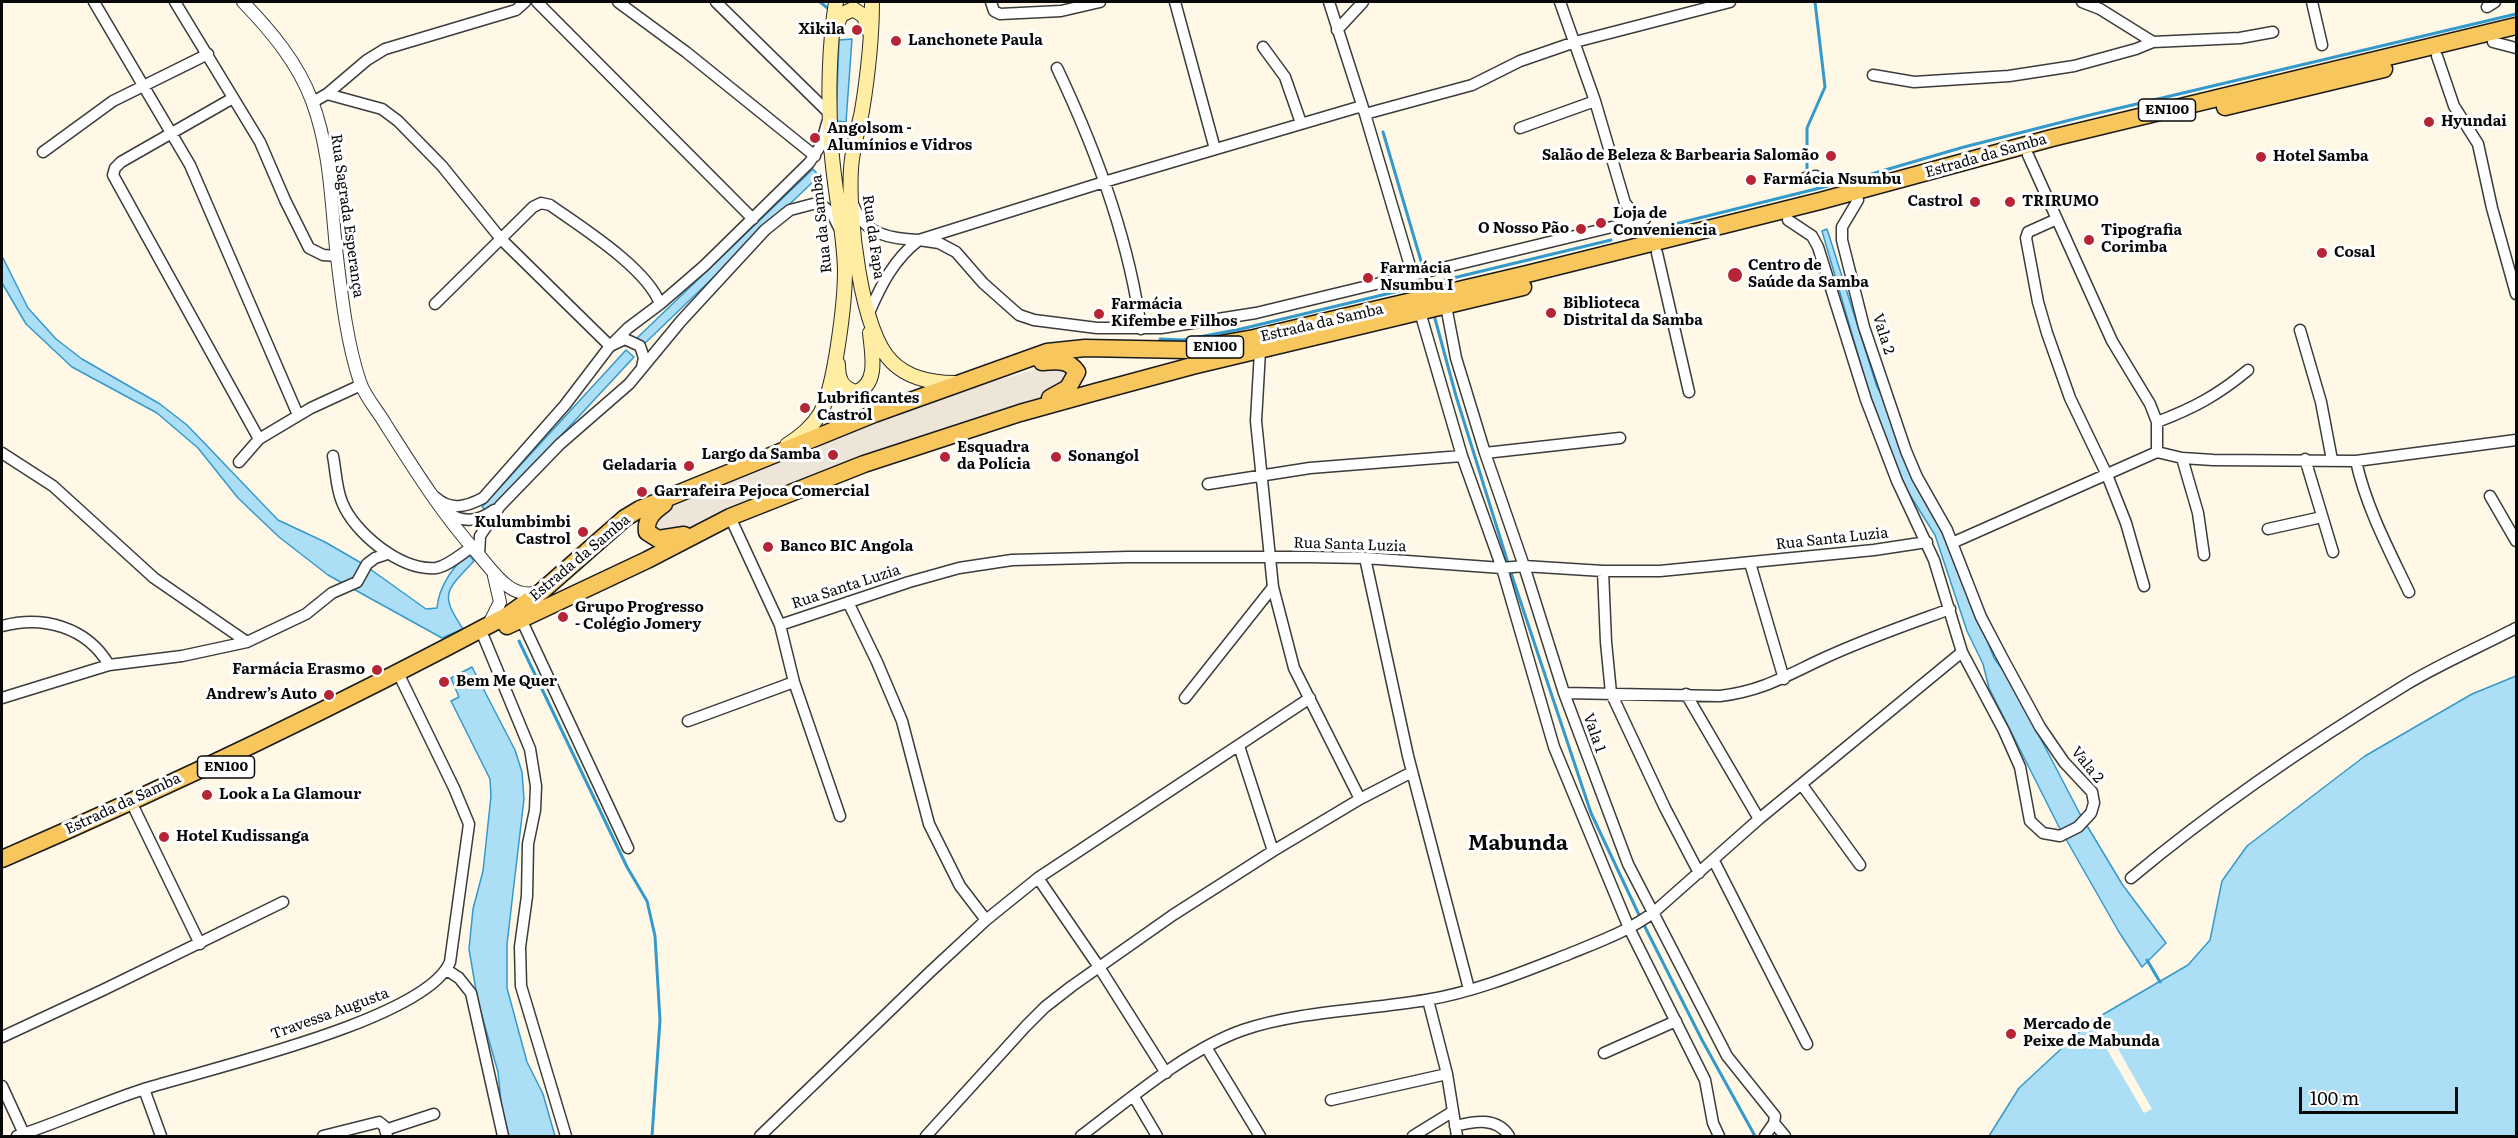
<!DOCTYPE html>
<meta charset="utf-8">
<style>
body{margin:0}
#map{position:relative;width:2518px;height:1138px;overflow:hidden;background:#fff8e6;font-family:Literata,serif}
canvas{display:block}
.frame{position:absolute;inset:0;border:3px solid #090909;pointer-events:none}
.scale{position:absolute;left:2299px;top:1087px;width:159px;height:27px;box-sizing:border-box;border:3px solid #090909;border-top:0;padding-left:8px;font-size:18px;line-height:21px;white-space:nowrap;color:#090909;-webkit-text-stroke:4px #fff;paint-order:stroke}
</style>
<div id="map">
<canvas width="2518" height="1138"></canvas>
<div class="frame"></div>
<div class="scale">100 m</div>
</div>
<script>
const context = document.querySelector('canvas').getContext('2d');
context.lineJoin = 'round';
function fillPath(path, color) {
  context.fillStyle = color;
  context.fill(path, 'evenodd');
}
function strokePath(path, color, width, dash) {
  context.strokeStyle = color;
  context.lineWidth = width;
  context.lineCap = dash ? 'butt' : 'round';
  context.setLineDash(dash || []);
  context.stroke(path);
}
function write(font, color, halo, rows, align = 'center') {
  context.font = font + ' Literata,serif';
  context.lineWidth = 6;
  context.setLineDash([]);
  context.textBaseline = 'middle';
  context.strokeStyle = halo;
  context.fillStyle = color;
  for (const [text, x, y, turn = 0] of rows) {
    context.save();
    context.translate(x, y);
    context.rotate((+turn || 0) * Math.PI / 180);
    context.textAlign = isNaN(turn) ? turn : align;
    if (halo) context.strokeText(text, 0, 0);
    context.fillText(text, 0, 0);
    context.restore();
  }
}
const plaza = new Path2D(`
 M1050 365 1074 373 1050 395 908 442 669 537 649 524 669 506 758 467 897 414 992 382Z`);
const water = new Path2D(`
 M852 39 846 122 836 121 839 40Z
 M813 169 819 176 643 345 637 338Z
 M1827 229 1877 387 1893 415 1944 529 1994 658 2009 678 2080 814 2122 884 2166 943 2142 967 2119 932 2059 827 1989 688 1983 664 1967 631 1935 535 1903 484 1868 389 1822 231Z
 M2 256 28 308 56 339 82 359 160 404 187 425 278 520 325 542 363 564 426 609 437 608C439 585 453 569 467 552L474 561C446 591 439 593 463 629L442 638 328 575 279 537 238 498 198 448 157 413 72 367 26 324 2 283Z
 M626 350 634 357 489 513 482 507Z
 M472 667 515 750 522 772 524 799 507 944V988L527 1062 543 1094 555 1136H508L502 1112 498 1072 478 1002 469 949 473 909 483 871 491 796 490 779 451 701 459 697 451 678Z
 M2516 676V1136H1989L2019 1088 2090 1022 2188 965 2210 940 2222 881 2247 846 2365 756 2472 694Z`);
const pier = new Path2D(`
 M2100 1017 2152 1109 2144 1113 2091 1022Z`);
const stream = new Path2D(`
 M820 2 830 10
 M1383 132 1421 261
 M1807 169V128L1825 87 1815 2
 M1659 228 1844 182 1964 147 2086 116 2516 14
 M1434 315 1456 396 1508 563
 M1160 339 1183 340 1241 329 1611 240
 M1510 570 1591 813 1640 917
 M519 641 627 867 647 901 655 936 660 1020 652 1136
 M1643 923 1702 1040 1755 1136
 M2147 960 2160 982`);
const minor = new Path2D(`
 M94 2 190 165 298 415
 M175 2 260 142 285 200 309 248 323 255 337 256
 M537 2 753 219
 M618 2 686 52 815 156
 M716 2 828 112
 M991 2 994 11 1000 14 1061 11 1100 2
 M1175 2 1215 149
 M1329 2 1365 114 1413 276
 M1560 2 1595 101 1625 203 1637 217 1645 219
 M2082 2 2100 9 2153 42
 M2312 2 2322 45
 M2487 7 2495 2
 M1337 30 1363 2
 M2493 42 2516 48
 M1263 47 1285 77 1301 123
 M2437 56 2454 106 2478 144 2492 208 2516 294
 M1057 68C1096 150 1129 239 1141 329
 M1873 75 1914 82 2009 76 2074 66 2136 49 2153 42 2240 38 2273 32
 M327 94 382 109 398 121 442 166 501 239 610 346 625 339 640 346 644 358 642 367
 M233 98 121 162 115 168 113 175 259 439
 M313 102 327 94 367 60 385 49 516 10 525 2
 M1365 114 1472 85 1520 61 1575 42 1730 2
 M1520 128 1595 101
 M43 152 113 101 208 54
 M2028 155 2112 341 2150 404 2157 422V452
 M1805 178 1816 176
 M854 206C864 235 892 239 919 240L1104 182 1362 106
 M2057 219 2028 232 2026 238 2038 302 2047 333 2070 398 2107 475 2126 523 2144 586
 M1788 220 1812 236 1818 247 1866 400 1897 481 1934 560 1962 652 2004 731 2020 767 2030 821 2043 833 2060 836 2078 827 2091 813 2094 803 2092 792 2064 762 2040 727 2003 659 1981 617 1947 530 1917 477 1906 451 1864 327 1842 240V227L1858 200
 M919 240 939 243 956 252 983 283 1019 315 1034 320 1097 328H1161L1256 313 1645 219
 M1657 253 1689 392
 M435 304 533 207 541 203 550 205C581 227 647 268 660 304
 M1446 306 1456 358 1485 453 1524 566 1564 693 1628 864 1727 1056 1775 1116 1774 1123 1765 1136
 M1420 312 1462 456 1502 568 1554 747 1629 928 1705 1080 1713 1123 1719 1136
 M869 313C881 285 894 259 919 240
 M2300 330 2321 402 2332 460
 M1260 351 1256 421 1273 587 1294 668 1360 799
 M2157 422C2194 408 2218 395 2248 370
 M2 453 53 486 154 578 247 642
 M1485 453 1620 438
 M333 456C336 471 336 488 342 502 354 533 401 571 436 568 448 566 461 554 472 547
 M2182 458 2198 513 2204 555
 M2305 459 2333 552
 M2356 461C2366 507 2389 550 2409 592
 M239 462 259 439 311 408 361 385
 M1208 484 1310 468 1462 456
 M2490 496 2516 541
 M435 497C450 511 466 507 483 498L565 405 610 346 628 328 660 304 704 266 809 163 821 145 827 123
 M444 510C462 524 477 522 494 510
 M730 517 780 625 794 682 840 816
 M2268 529 2322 517
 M1952 543 2157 452 2182 458 2213 460 2356 461 2516 440
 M479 556 480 536 500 506 560 444 629 384 681 321 765 230 790 210 813 204H820L832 213 838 226
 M1365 558 1408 756 1469 989
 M1750 563 1784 679
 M1603 571 1606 642 1611 693 1665 808 1699 873
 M848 602 877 662 902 721 929 824 960 886 986 920
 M521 619 628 848
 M780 625 909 582 959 568 1012 560 1128 557H1309L1365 558 1502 568 1524 566 1603 571H1660L1874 550 1927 542
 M2 626C43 615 87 627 109 665
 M484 638 530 749 536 786 535 810 528 844 527 896 520 947 521 986 566 1136
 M1564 693 1720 696C1761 691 1784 677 1820 660 1862 640 1906 625 1950 609
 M1686 694 1759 819
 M2 698 109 665 182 656 247 642 306 614 332 593 357 582 367 564 375 558 387 554
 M1185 698 1273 587
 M688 721 794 682
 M1239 746 1273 851
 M1802 785 1860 865
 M135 810 200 944
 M1714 861 1807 1044
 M1038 878 1099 967 1166 1073
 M2131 878C2217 806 2312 742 2407 684 2442 663 2480 647 2516 628
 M447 970 459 978 471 993 503 1136
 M1428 1000 1447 1074 1457 1136
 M2 1037 103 990 283 902
 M1206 1047 1260 1136
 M1604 1053 1676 1021
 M2 1086 25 1136
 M144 1089 161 1136
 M1134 1097 1157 1136
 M1331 1100 1447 1074
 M1774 1123 1785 1136
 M1455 1126C1475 1121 1497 1117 1509 1136
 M385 1130 434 1114
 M17 1136C60 1122 101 1103 144 1089 207 1069 426 1020 450 962L469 824 454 788 401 679
 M323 1136 379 1122 384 1126 387 1136
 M760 1136 930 972 986 920 1038 878 1310 698
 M926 1136 1026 1026 1045 1007 1072 986 1173 915 1273 851 1360 799 1412 772
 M1081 1136C1127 1101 1188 1049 1243 1030 1299 1011 1368 1010 1426 1000 1475 992 1523 972 1569 954 1598 942 1629 931 1654 912L1759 819 1962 652
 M1413 1136 1452 1112`);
const tertiary = new Path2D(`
 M243 2C271 31 298 63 312 101 331 152 331 205 337 257 342 299 347 343 360 382 365 397 378 411 386 425 414 469 442 514 478 554 493 571 511 601 538 592
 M489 624 500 602 494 576`);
const secondary = new Path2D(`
 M872 2C872 38 868 74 862 111 858 130 852 149 851 169 848 213 860 331 892 362 909 379 932 383 955 383
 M836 27 841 15 853 9 864 16 869 31
 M838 364C838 378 841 388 856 392 879 385 872 353 870 333
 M787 445C800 437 812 427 820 414 835 388 845 302 845 270 844 228 833 185 831 143 828 99 829 45 836 2`);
const primary = new Path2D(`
 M2225 107 2384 69
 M1042 362C1057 361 1068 359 1077 372L1068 388 1050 398
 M664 504C654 511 645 519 647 532L658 539 684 535
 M507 626 647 560 730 517 864 464 1020 413 1092 393 1192 366 1523 287
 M2 859C173 785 343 703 508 615L542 591 625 518 640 509 874 414 1047 352 1085 348 1187 350 1254 338 1527 274 1820 201 2052 138 2516 26`);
const markers = [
 [857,30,6,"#b62536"],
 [896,41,6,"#b62536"],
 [2429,122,6,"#b62536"],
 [815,138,6,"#b62536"],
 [1831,156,6,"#b62536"],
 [2261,157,6,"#b62536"],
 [1751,180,6,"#b62536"],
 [1975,202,6,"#b62536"],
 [2010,202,6,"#b62536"],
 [1601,223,6,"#b62536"],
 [1581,229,6,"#b62536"],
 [2089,240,6,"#b62536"],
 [2322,253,6,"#b62536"],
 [1735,275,8,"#b62536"],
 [1368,278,6,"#b62536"],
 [1551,313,6,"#b62536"],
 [1099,314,6,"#b62536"],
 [805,408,6,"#b62536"],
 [833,455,6,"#b62536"],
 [945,457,6,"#b62536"],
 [1056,457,6,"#b62536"],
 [689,466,6,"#b62536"],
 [642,492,6,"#b62536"],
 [583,532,6,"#b62536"],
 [768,547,6,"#b62536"],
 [563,617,6,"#b62536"],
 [377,670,6,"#b62536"],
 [444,682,6,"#b62536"],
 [329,695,6,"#b62536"],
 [207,795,6,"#b62536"],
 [164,837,6,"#b62536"],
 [2011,1034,6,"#b62536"]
];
const shields = [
 [2167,110,57],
 [1215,347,57],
 [226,767,57]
];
const shieldNames = [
 ["EN100",2167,110],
 ["EN100",1215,347],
 ["EN100",226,767]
];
const poiNames = [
 ["Xikila",845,30,"right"],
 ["Lanchonete Paula",908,41],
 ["Hyundai",2441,122],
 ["Angolsom -",827,129],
 ["Alumínios e Vidros",827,146],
 ["Salão de Beleza & Barbearia Salomão",1819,156,"right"],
 ["Hotel Samba",2273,157],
 ["Farmácia Nsumbu",1763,180],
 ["Castrol",1963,202,"right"],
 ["TRIRUMO",2022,202],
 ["Loja de",1613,214],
 ["Conveniencia",1613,231],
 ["O Nosso Pão",1569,229,"right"],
 ["Tipografia",2101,231],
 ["Corimba",2101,248],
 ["Cosal",2334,253],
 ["Centro de",1748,266],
 ["Saúde da Samba",1748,283],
 ["Farmácia",1380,269],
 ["Nsumbu I",1380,286],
 ["Biblioteca",1563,304],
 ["Distrital da Samba",1563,321],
 ["Farmácia",1111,305],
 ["Kifembe e Filhos",1111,322],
 ["Lubrificantes",817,399],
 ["Castrol",817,416],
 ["Esquadra",957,448],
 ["da Polícia",957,465],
 ["Largo da Samba",821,455,"right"],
 ["Sonangol",1068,457],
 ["Geladaria",677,466,"right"],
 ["Garrafeira Pejoca Comercial",654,492],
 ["Kulumbimbi",571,523,"right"],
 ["Castrol",571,540,"right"],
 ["Banco BIC Angola",780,547],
 ["Grupo Progresso",575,608],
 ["- Colégio Jomery",575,625],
 ["Farmácia Erasmo",365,670,"right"],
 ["Bem Me Quer",456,682],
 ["Andrew’s Auto",317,695,"right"],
 ["Look a La Glamour",219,795],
 ["Hotel Kudissanga",176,837],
 ["Mercado de",2023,1025],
 ["Peixe de Mabunda",2023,1042]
];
const streetNames = [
 ["Estrada da Samba",1986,156,-16],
 ["Rua Sagrada Esperança",347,216,82],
 ["Rua da Samba",822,224,-96],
 ["Rua da Fapa",873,237,82],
 ["Estrada da Samba",1322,323,-13],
 ["Vala 2",1883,334,73],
 ["Rua Santa Luzia",1832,539,-6],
 ["Rua Santa Luzia",1350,545,2],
 ["Estrada da Samba",580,558,-40],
 ["Rua Santa Luzia",846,587,-18],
 ["Vala 1",1594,733,71],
 ["Vala 2",2087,765,51],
 ["Estrada da Samba",123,804,-25],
 ["Travessa Augusta",330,1014,-20]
];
const districtNames = [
 ["Mabunda",1518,844]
];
fillPath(plaza, '#ece5d8');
fillPath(water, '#acdff5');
strokePath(water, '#3499cb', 1.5);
fillPath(pier, '#fff8e6');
strokePath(stream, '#3499cb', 3);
strokePath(minor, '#3c3c3c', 13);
strokePath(tertiary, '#3c3c3c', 14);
strokePath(secondary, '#2b2b2b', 16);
strokePath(primary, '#1a1a1a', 19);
strokePath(minor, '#fff', 10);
strokePath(tertiary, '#fff', 12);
strokePath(secondary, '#feeda2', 14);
strokePath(primary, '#f7c75e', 16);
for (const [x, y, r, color] of markers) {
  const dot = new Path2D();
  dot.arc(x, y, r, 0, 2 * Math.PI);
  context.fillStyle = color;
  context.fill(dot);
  strokePath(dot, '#fff', 2);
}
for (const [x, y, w] of shields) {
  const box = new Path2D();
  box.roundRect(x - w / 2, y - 11, w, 22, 4.5);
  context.fillStyle = '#fff';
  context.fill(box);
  strokePath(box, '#090909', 1.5);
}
write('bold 14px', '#090909', null, shieldNames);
write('bold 15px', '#090909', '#fff', poiNames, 'left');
write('15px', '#090909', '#fff', streetNames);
write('bold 21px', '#090909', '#fff', districtNames);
</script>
